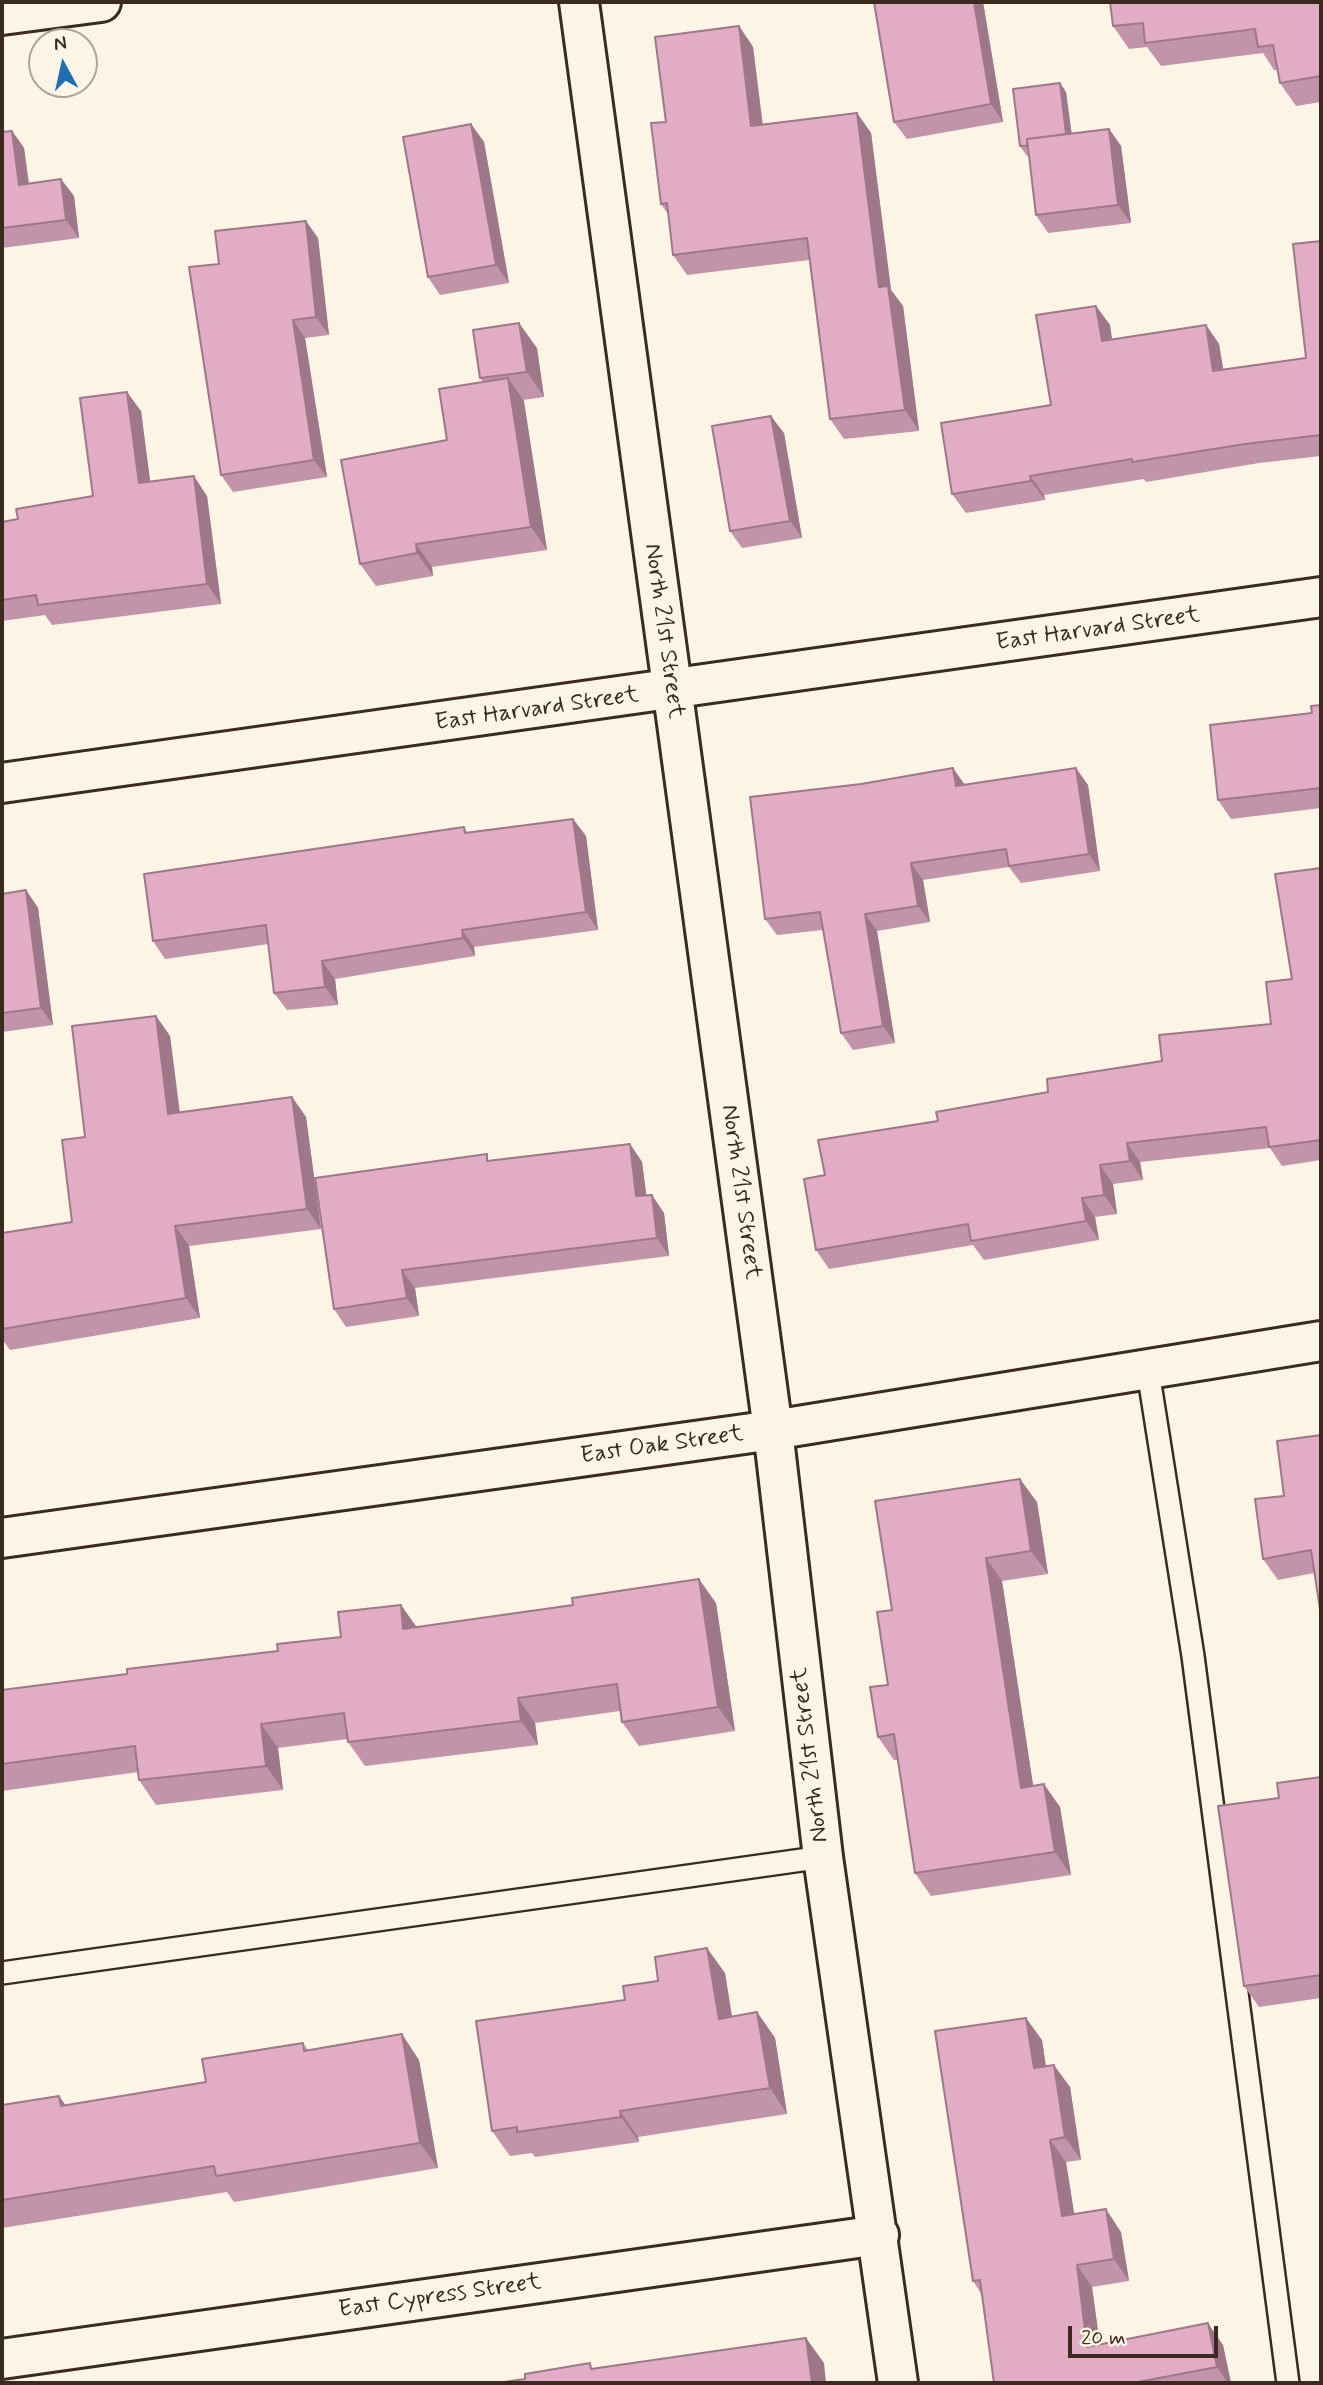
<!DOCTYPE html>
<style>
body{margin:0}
#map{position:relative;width:1323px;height:2385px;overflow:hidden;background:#fcf5e5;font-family:Mynerve,sans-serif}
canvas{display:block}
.frame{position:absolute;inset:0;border:4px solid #3b2a1e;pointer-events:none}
.north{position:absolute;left:28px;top:28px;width:70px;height:70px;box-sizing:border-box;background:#fcf5e5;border:2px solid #afa495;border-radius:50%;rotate:352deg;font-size:19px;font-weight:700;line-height:28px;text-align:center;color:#3b2a1e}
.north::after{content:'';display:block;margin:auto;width:24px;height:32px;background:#1f6fb2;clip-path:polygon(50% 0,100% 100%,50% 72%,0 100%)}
.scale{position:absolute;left:1068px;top:2326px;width:150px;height:32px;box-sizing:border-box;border:4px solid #3b2a1e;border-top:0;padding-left:9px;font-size:21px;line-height:24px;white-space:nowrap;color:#3b2a1e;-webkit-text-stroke:5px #fcf5e5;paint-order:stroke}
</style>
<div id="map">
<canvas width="1323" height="2385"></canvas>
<div class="frame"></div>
<div class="north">N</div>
<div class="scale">20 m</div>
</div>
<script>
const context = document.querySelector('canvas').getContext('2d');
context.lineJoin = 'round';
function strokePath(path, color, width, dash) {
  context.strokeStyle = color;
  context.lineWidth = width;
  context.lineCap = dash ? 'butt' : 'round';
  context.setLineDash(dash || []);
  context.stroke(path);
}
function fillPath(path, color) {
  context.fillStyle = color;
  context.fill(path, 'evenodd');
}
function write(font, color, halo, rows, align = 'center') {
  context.font = font + ' Mynerve,sans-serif';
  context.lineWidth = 6;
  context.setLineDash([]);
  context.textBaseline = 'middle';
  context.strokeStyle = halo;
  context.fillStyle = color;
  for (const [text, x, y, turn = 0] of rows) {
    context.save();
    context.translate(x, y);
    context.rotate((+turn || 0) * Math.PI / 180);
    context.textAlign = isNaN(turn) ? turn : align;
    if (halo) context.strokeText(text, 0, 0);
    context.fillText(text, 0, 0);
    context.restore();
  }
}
const lane = new Path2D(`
 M1148 1371 1193 1656 1288 2383
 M2 1973 823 1857`);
const street = new Path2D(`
 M579 2 773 1430 823 1857 898 2383
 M2 15 101 2
 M2 783 1321 597
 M2 2359 879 2235`);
const secondary = new Path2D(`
 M2 1538 773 1430 1321 1341`);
const wall = new Path2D(`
 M983 2 1003 122 907 139 894 122Z
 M1321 2V102L1296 106 1280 83 1277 70H1274L1263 53 1161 66 1147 47 1129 49 1113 26Z
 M739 26 753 47 763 125 857 113 871 133 891 290 903 306 919 431 844 439 830 419 809 260 687 275 673 255 668 214 661 204 666 122Z
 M1060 83 1066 92 1071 133 1109 129 1121 146 1131 223 1048 233 1036 215 1029 155 1027 156 1020 146Z
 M471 124 484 142 509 283 440 295 428 277Z
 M12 131 24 148 29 183 74 196 79 238 2 248V132Z
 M318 238 329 335 305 338 327 477 233 492 221 475 219 264Z
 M1321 241V456L1259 463 1146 482 1144 479 1044 495 1045 500 966 513 952 494 1051 405 1096 306 1110 325 1112 340 1206 325 1219 344 1223 370 1306 358Z
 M537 348 544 397 523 400 547 550 432 567 433 576 376 586 360 564 447 440 483 382 480 378Z
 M141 411 150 482 207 496 221 604 52 625 45 615 2 621V522L18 519 93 496Z
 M784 433 802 538 742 548 730 531Z
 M1321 705V808L1231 819 1218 800Z
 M965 785H1088L1100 871 1021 883 1009 867 923 880 930 922 877 931 895 1043 853 1050 841 1033 823 930 777 935 765 919Z
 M573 819 586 836 598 930 474 947 475 956 335 979 338 1005 287 1010 274 993 269 944 165 959 153 941 464 827 467 832Z
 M1321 868V1160L1282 1166 1270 1148 1140 1162 1143 1180 1113 1184 1117 1214 1095 1217 1099 1240 984 1260 973 1245 829 1269 816 1250 825 1175 938 1121 1162 1061 1271 1024 1292 979Z
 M26 890 38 908 53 1025 2 1032V894Z
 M156 1016 170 1036 180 1112 292 1097 306 1117 321 1229 189 1246 200 1318 10 1350 2 1339V1233L72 1222 85 1137Z
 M630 1144 642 1162 646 1196 664 1213 669 1256 415 1288 419 1316 346 1327 334 1309 491 1161Z
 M1321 1435 1314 1573 1278 1580 1263 1559 1284 1496Z
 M1037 1502 1048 1574 1002 1581 1033 1786 1060 1807 1071 1875 931 1896 915 1873 898 1760H894L878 1737 888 1685 892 1610Z
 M716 1603 735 1731 639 1746 622 1722 620 1711 535 1723 538 1745 365 1766 348 1742 347 1739 278 1748 283 1790 156 1805 139 1780 138 1772 2 1791V1690L127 1674 278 1651 341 1637 401 1605 416 1627Z
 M1321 1777V1998L1259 2007 1244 1986 1279 1798Z
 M725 1973 732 2016 757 2012 775 2038 787 2114 638 2137 639 2142 535 2157 532 2153 510 2156 492 2131 625 2000Z
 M1042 2040 1046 2066 1070 2087 1081 2160 1066 2162 1074 2214 1121 2232 1129 2281 1092 2287 1100 2344 1223 2345 1231 2383H994L982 2295 973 2281Z
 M303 2043 308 2050 419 2060 438 2168 234 2202 227 2192 2 2228V2105H66L206 2082Z`);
const shadedWall = new Path2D(`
 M974 2H983L1003 122 991 104Z
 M739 26 753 47 765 146 751 126Z
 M1060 83 1066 92 1074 150 1067 141Z
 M857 113 871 133 891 290 903 306 919 431 905 410 879 287Z
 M471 124 484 142 509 283 496 265Z
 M1109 129 1121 146 1131 223 1118 205Z
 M12 131 24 148 31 202 19 185Z
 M61 179 74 196 79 238 66 220Z
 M306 221 318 238 329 335 316 317Z
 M1096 306 1110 325 1115 361 1102 341Z
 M293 320 305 338 327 477 314 460Z
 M519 323 537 348 544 397 527 372Z
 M1206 325 1219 344 1227 391 1213 371Z
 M508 378 524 401 547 550 531 527Z
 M127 392 141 411 153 503 139 483Z
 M771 416 784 433 802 538 790 521Z
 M194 476 207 496 221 604 207 584Z
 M1030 476 1044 495 1045 500 1031 481Z
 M416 544 432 567 433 576 417 553Z
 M953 768 965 785 956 786Z
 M1076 768 1088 785 1100 871 1089 854Z
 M573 819 586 836 598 930 586 912Z
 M911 863 923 880 930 922 918 906Z
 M26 890 38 908 53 1025 41 1008Z
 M865 914 877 931 895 1043 883 1026Z
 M462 930 474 947 475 956 463 938Z
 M322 961 335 979 338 1005 325 987Z
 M156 1016 170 1036 182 1134 168 1114Z
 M292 1097 306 1117 321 1229 307 1209Z
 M1127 1143 1140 1162 1143 1180 1130 1161Z
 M630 1144 642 1162 649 1214 636 1196Z
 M1100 1165 1113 1184 1117 1214 1104 1195Z
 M652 1195 664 1213 669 1256 657 1238Z
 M1082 1198 1095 1217 1099 1240 1086 1221Z
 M175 1226 189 1246 200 1318 186 1298Z
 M402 1270 415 1288 419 1316 407 1298Z
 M1020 1479 1037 1502 1048 1574 1031 1551Z
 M986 1558 1002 1581 1037 1811 1021 1788Z
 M699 1579 716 1603 735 1731 718 1707Z
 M401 1605 418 1629H403Z
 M518 1698 535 1723 538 1745 521 1721Z
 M261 1724 278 1748 283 1790 266 1766Z
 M1044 1784 1060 1807 1071 1875 1055 1852Z
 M707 1948 725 1973 736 2044 719 2019Z
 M757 2012 775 2038 787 2114 770 2088Z
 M1026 2018 1042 2040 1049 2090 1034 2068Z
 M402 2034 419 2060 438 2168 420 2143Z
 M1054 2065 1070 2087 1081 2160 1065 2137Z
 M59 2096 77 2121 61 2106Z
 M620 2111 638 2137 639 2142 621 2117Z
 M1050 2140 1066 2162 1078 2238 1062 2216Z
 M1106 2209 1121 2232 1129 2281 1114 2259Z
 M1077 2265 1092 2287 1103 2369 1087 2347Z
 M1208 2323 1223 2345 1231 2383H1228L1217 2367Z
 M806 2338 824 2363 826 2383H812Z`);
const building = new Path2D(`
 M874 2H974L991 104 894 122Z
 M1110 2H1321V76L1280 83 1273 45 1258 47 1255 29 1145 43 1143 23 1113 26Z
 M739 26 751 126 857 113 879 287 888 286 905 410 830 419 807 238 673 255 667 203 661 204 651 123 666 122 655 37Z
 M1060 83 1066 134 1027 139V146H1020L1013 89Z
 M471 124 496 265 428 277 403 137Z
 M1109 129 1118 205 1036 215 1027 139Z
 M12 131 19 185 61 179 66 220 2 228V132Z
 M306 221 316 317 293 320 314 460 221 475 189 267 219 264 215 231Z
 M1321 241V435L1245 444 1132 462V459L1030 476 1031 481 952 494 941 423 1051 405 1036 315 1096 306 1102 341 1206 325 1213 371 1306 358 1293 244Z
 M519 323 527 372 480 378 473 330Z
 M508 378 531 527 416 544 417 553 360 564 341 460 447 440 439 389Z
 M127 392 139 483 194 476 207 584 38 605 36 595 2 600V522L18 519 16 509 93 496 80 398Z
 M771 416 790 521 730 531 712 426Z
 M1321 705V788L1218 800 1210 725 1312 713 1311 706Z
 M953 768 956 786 1076 768 1089 854 1009 866 1006 849 911 863 918 906 865 914 883 1026 841 1033 820 912 765 919 750 797 861 784Z
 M573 819 586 912 462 930 463 938 322 961 325 987 274 993 266 925 153 941 144 874 464 827 465 833Z
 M1321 868V1140L1269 1147 1266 1127 1127 1143 1130 1161 1100 1165 1104 1195 1082 1198 1086 1221 971 1241 968 1224 816 1250 804 1179 825 1175 818 1140 938 1121 936 1112 1048 1092 1047 1079 1162 1061 1159 1035 1271 1024 1266 982 1292 979 1275 874Z
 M26 890 41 1008 2 1013V894Z
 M156 1016 168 1114 292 1097 307 1209 175 1226 186 1298 2 1329V1233L72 1222 62 1140 85 1137 72 1026Z
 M630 1144 636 1196 652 1195 657 1238 402 1270 407 1298 334 1309 315 1178 487 1154V1161Z
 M1321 1435V1616L1311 1550 1263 1559 1255 1499 1284 1496 1277 1441Z
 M1020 1479 1031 1551 986 1558 1021 1788 1044 1784 1055 1852 915 1873 894 1734 878 1737 870 1687 888 1685 877 1612 892 1610 875 1501Z
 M699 1579 718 1707 622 1722 617 1684 518 1698 521 1721 348 1742 344 1713 261 1724 266 1766 139 1780 135 1746 2 1764V1690L127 1674V1669L278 1651 277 1644 341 1637 338 1612 401 1605 403 1629 573 1605 572 1598Z
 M1321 1777V1975L1244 1986 1218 1806 1279 1798 1277 1783Z
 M707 1948 719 2019 757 2012 770 2088 620 2111 621 2117 517 2132V2127L492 2131 476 2021 625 2000 623 1986 658 1981 655 1957Z
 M1026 2018 1034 2068 1054 2065 1065 2137 1050 2140 1062 2216 1106 2209 1114 2259 1077 2265 1087 2347 1208 2323 1217 2367 1133 2383H994L980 2280 973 2281 935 2031Z
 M402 2034 420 2143 216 2176 214 2166 2 2200V2105L59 2096 61 2106 206 2082 202 2059 303 2043 304 2051Z
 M806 2338 812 2383H497L525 2379V2374L590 2363 591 2369Z`);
const streetNames = [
 ["East Harvard Street",1098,630,-8],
 ["North 21st Street",663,631,82],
 ["East Harvard Street",537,710,-8],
 ["North 21st Street",740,1192,82],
 ["East Oak Street",662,1446,-8],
 ["North 21st Street",811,1755,-97],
 ["East Cypress Street",440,2297,-8]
];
strokePath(lane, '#3b2a1e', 26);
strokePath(street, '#3b2a1e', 44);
strokePath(secondary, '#3b2a1e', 44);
strokePath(lane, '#fcf5e5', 21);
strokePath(street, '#fcf5e5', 38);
strokePath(secondary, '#fcf5e5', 38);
fillPath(wall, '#c294a9');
fillPath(shadedWall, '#9e7889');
fillPath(building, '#e2acc4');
strokePath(building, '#9e7889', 2);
write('24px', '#3b2a1e', '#fcf5e5', streetNames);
</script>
